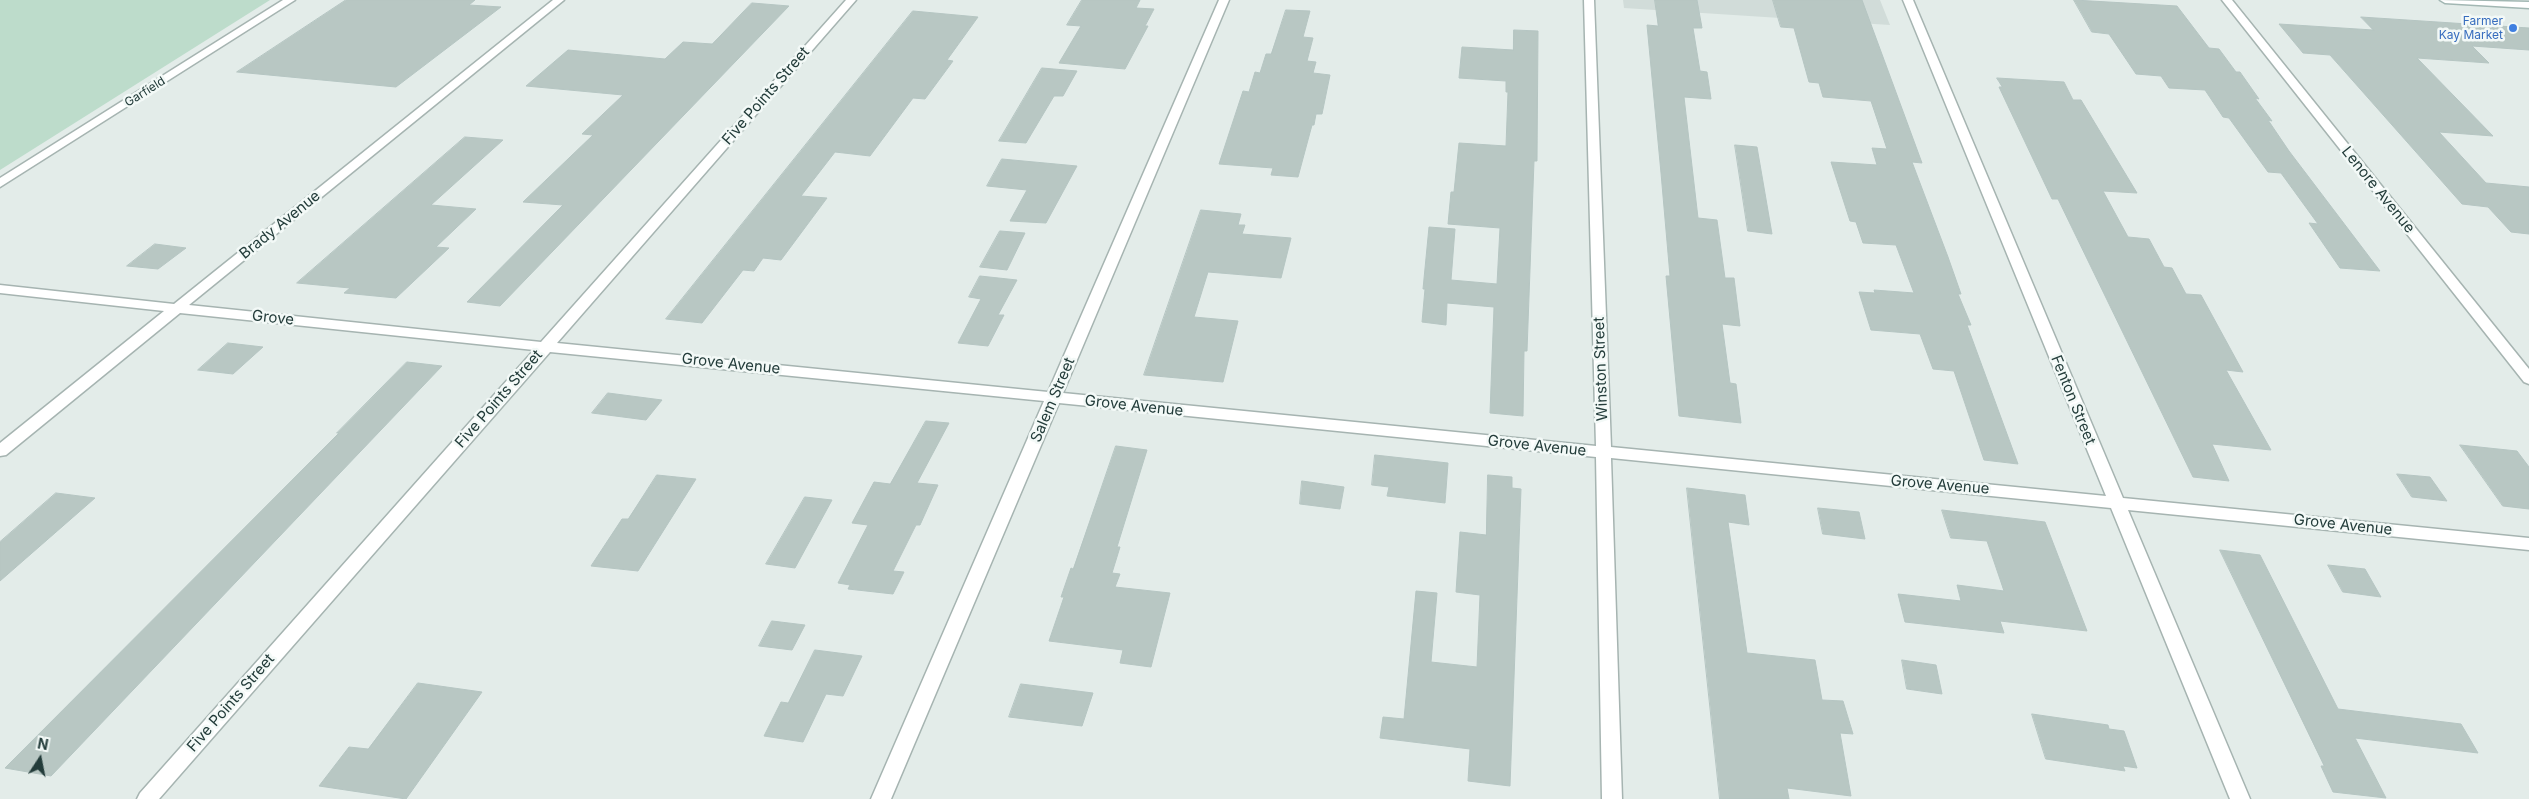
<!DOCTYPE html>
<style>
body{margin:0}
#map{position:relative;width:2529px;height:799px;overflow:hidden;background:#e3ece9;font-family:Inter,sans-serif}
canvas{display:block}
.north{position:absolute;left:15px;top:734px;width:50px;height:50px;-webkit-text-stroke:4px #f3f9f7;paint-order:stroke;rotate:11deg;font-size:14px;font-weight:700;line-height:20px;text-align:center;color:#233c3a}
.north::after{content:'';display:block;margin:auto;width:18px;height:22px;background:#233c3a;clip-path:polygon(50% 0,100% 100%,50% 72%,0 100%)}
</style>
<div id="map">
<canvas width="2529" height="799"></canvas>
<div class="north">N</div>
</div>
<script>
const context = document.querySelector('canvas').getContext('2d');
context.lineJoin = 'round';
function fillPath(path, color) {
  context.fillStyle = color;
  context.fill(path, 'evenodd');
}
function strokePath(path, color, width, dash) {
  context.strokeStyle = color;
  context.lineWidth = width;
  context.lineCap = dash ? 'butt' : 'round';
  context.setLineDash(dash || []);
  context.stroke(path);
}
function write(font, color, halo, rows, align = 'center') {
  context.font = font + ' Inter,sans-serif';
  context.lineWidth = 5;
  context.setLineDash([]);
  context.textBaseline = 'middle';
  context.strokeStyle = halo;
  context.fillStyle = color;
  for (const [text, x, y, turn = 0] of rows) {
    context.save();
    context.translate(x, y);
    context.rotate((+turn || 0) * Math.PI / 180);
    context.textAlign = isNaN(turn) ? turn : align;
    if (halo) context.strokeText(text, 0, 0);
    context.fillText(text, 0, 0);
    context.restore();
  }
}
const built = new Path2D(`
 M1623 0H1880L1890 25 1624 8Z`);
const green = new Path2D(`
 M0 0H270L0 170Z`);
const building = new Path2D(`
 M346 0H475L469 5 501 7 396 87 237 72Z
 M1082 0H1140L1136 8 1154 9 1145 26H1148L1125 69 1059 63 1081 26 1067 25Z
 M1655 0H1697L1702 28H1693L1700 71 1707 72 1711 99 1684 97 1698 218 1717 220 1725 278H1734L1740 326 1722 324 1730 383 1736 384 1741 423 1679 416 1666 276H1670L1661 173 1647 25 1658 26Z
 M1773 0H1862L1922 163 1912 162 1948 257 1961 294H1958L1971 325H1967L2018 464 1984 460 1954 371 1933 369 1920 334 1871 330 1859 292 1875 293 1874 290 1914 293 1896 245 1863 243 1856 222 1850 221 1831 162 1877 165 1872 148 1887 149 1871 101 1823 97 1819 83 1809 82 1794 28 1781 27Z
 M2074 0 2177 6 2209 48 2219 49 2236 72H2240L2259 99 2255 98 2272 121 2268 120 2289 151 2380 271 2340 268 2309 223 2318 224 2281 173 2268 172 2229 118 2223 117 2205 90 2169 88 2161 76 2136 74 2109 34 2092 32Z
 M752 3 789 6 500 306 467 302 563 205 523 202 593 135 582 134 623 95 526 86 568 50 665 59 683 42 712 44Z
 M1286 10 1310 11 1303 37 1313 38 1307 61 1316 62 1313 73 1330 75 1322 114H1316L1314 125H1312L1298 177 1271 175 1273 168 1219 164 1243 91 1249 92 1255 72 1260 73 1266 54H1271Z
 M913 11 978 17 947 60 953 61 925 99 913 98 870 156 835 152 801 196 827 198 781 260 763 258 754 271 743 270 702 323 666 319Z
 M2361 17 2529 28V50L2472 46 2489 63 2417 58 2493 136 2439 132 2486 183 2529 187V234L2511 232 2488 207 2462 204 2330 55 2303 53 2279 24 2373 30Z
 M1514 30 1538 31 1537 161H1534L1527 351H1524L1523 416 1490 413 1494 307 1447 303 1446 325 1422 322 1425 289H1423L1429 227 1455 229 1451 280 1497 284 1500 228 1448 224 1451 192H1454L1459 143 1506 146 1508 92H1506V81L1459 78 1462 47 1513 50Z
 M1042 68 1077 71 1063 96H1054L1026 143 999 141Z
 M1997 78 2064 82 2073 100H2081L2137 193 2103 191 2128 237 2149 239 2164 267 2172 268 2186 294 2201 295 2243 372 2226 370 2271 450 2212 444 2229 481 2193 477 2058 199H2052L1999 87H2002Z
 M465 137 503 140 431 205 476 209 436 247 449 248 396 298 344 293 350 288 297 283Z
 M1735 145 1757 147 1772 234 1748 231Z
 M1002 159 1077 166 1046 223 1010 221 1027 190 987 186Z
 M1201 210 1241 214 1238 225H1245L1242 234 1291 238 1281 278 1208 272 1194 317 1238 321 1223 382 1144 375Z
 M1000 231 1025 233 1007 270 980 267Z
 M155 244 186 248 158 269 127 266Z
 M980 276 1017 280 998 315H1004L988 346 958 343 981 299 969 297Z
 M228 343 263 347 233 374 198 370Z
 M407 362 442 366 51 776 5 768 339 433H337Z
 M608 393 662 400 646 420 592 413Z
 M926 421 949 423 917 483 938 485 920 525H916L893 571 904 572 893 594 848 589 850 585 838 583 868 525 852 523 874 482 890 484Z
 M2460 445 2517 451 2529 467V509L2503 506Z
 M1116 446 1147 450 1117 547H1120L1112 573 1120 574 1115 587 1170 593 1151 667 1120 663 1123 650 1049 641 1064 597H1061L1071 568 1073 569Z
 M1375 455 1448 463 1445 503 1387 496 1389 487 1372 485Z
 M2397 474 2430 477 2447 501 2412 497Z
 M657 475 696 479 638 571 591 566 622 519H628Z
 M1488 475 1512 477V488L1521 489 1510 786 1468 781 1470 749 1380 738 1383 717 1404 719 1416 591 1437 593 1431 662 1477 667 1480 595 1456 592 1460 532 1486 535Z
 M1302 481 1344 487 1340 509 1300 504Z
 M1687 488 1745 495 1749 525 1728 522 1747 653 1815 660 1822 700 1843 701 1853 734 1840 733 1851 796 1787 788 1789 799H1720Z
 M56 493 95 498 0 581V542Z
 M805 497 832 500 795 568 766 564Z
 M1818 508 1859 512 1865 539 1823 534Z
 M1942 510 2045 522 2087 631 2000 621 2004 633 1905 622 1898 594 1961 601 1957 585 2004 591 1987 541 1951 538Z
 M2220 550 2260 555 2338 709 2461 724 2478 753 2355 738 2386 798 2333 792 2321 766H2324Z
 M2328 565 2365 569 2381 597 2343 592Z
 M772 621 805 625 792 650 759 646Z
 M815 650 862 656 843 696 826 694 803 742 764 736 781 702 788 703Z
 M1902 660 1936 665 1942 694 1907 689Z
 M418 683 482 692 406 799 319 786 349 747 368 749Z
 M1021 684 1093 693 1082 726 1009 717Z
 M2032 714 2108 725 2109 729 2124 731 2137 768 2123 766 2125 771 2046 759Z`);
const minor = new Path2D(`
 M283 0H295L0 187V178Z
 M553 0H564L189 305 541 342 846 0H856L557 343 1048 392 1219 0H1229L1063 393 1596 446 1584 0H1594L1611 447 2106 496 1903 0H1913L2123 498 2529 538V550L2128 510 2250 799H2230L2111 508 1611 458 1622 799H1602L1596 457 1059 403 891 799H871L1044 401 550 352 159 799H137L140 793 534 350 180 313 6 455 0 456V443L164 311 0 293V285L174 304Z
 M2222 0H2232L2529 369V384L2524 382Z`);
const secondary = new Path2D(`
 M2440 0 2529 2V8L2445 3Z`);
const markers = [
 [2513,28,5,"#3f7fe0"]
];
const farShopnames = [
 ["Farmer",2503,21],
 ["Kay Market",2503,35]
];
const farStreetnames = [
 ["Garfield",145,92,-32]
];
const streetNames = [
 ["Five Points Street",766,96,-49],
 ["Lenore Avenue",2378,190,51],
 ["Brady Avenue",280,225,-39],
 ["Grove",273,318,6],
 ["Grove Avenue",731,364,6],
 ["Winston Street",1601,369,-92],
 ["Five Points Street",499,399,-49],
 ["Salem Street",1053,400,-67],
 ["Fenton Street",2073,400,68],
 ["Grove Avenue",1134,406,6],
 ["Grove Avenue",1537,446,6],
 ["Grove Avenue",1940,485,5],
 ["Grove Avenue",2343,525,6],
 ["Five Points Street",231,703,-49]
];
fillPath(built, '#d1dcd9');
fillPath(green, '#bddccb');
fillPath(building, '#b8c7c3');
strokePath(building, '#b5c5c2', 1);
strokePath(minor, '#a6b4b1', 3);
strokePath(secondary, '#a2b7b3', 3);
fillPath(minor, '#fff');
fillPath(secondary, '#fff');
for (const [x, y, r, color] of markers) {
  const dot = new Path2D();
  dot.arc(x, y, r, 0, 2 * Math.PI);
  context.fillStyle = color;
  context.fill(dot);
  strokePath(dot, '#f3f9f7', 2);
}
write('12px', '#366cbe', '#f3f9f7', farShopnames, 'right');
write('12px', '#233c3a', '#f3f9f7', farStreetnames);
write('15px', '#233c3a', '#f3f9f7', streetNames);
</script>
